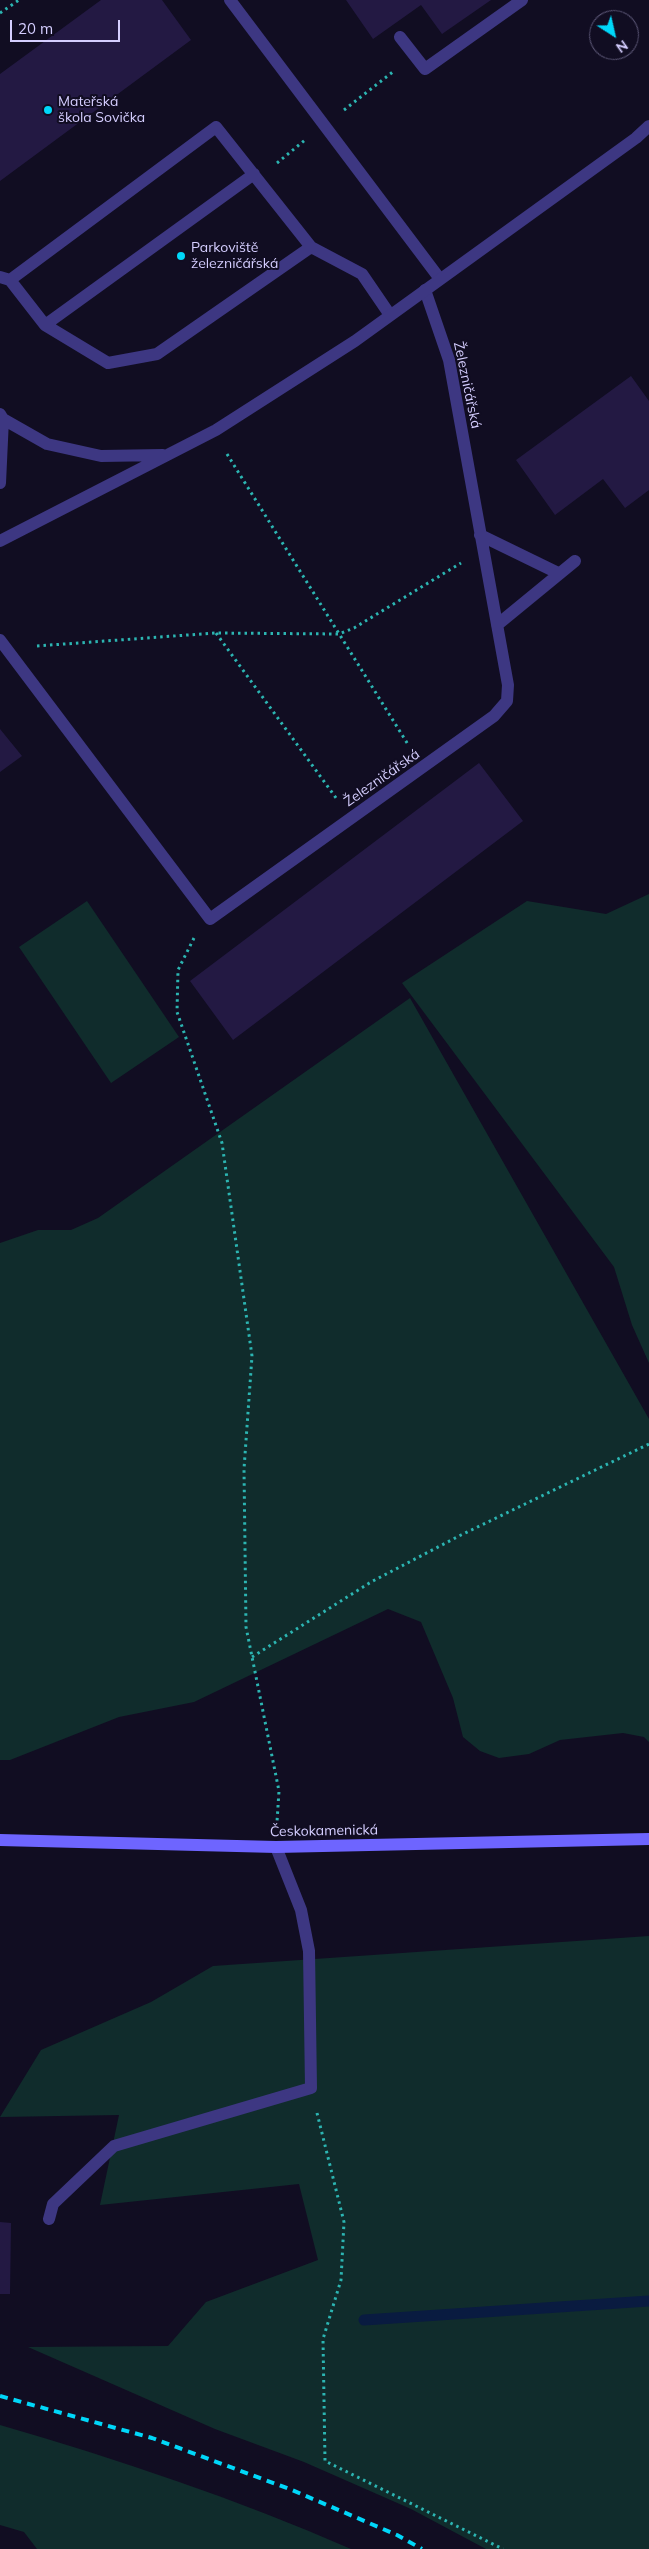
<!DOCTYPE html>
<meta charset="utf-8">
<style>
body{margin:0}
#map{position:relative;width:649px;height:2549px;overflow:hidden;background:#110d22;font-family:Mulish,sans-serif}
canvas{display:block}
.north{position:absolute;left:589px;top:10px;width:50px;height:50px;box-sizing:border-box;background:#110d22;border:1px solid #5f5a7a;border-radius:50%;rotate:145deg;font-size:14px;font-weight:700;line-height:20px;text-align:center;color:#d5ceff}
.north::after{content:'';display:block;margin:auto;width:18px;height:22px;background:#00d7f9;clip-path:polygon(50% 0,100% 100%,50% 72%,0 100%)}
.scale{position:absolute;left:10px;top:20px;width:110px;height:22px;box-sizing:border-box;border:2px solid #d5ceff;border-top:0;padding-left:6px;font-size:15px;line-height:18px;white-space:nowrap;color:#d5ceff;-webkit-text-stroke:4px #110d22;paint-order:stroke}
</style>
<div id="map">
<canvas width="649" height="2549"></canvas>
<div class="north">N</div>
<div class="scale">20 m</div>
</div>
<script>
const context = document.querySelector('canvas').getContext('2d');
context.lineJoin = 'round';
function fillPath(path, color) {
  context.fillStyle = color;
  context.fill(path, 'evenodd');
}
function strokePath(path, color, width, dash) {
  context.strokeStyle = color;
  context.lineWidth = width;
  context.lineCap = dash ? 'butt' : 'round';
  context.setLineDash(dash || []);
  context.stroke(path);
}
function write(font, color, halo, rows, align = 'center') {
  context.font = font + ' Mulish,sans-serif';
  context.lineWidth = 4;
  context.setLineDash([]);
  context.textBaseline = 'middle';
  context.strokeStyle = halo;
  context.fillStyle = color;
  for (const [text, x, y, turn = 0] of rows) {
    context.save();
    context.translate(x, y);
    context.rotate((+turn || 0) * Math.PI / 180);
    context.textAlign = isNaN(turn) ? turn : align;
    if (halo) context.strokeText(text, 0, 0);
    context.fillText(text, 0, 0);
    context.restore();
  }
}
const green = new Path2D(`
 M649 894V1363L632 1325 614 1267 402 983 527 901 606 914Z
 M87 901 179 1037 111 1083 19 947Z
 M410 998 649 1419V1742L644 1737 623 1733 560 1740 529 1754 499 1758 480 1751 463 1737 453 1698 421 1622 388 1609 194 1702 119 1717 10 1760H0V1243L38 1230H71L98 1218Z
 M649 1936V2549H486L411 2509 304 2462 215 2429 28 2347 168 2346 206 2302 318 2260 299 2184 100 2205 119 2115 0 2117 41 2050 151 2002 213 1966Z
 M0 2425C120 2460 237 2499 351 2549H37L24 2532 0 2525Z`);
const stream = new Path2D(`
 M364 2320 649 2301`);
const building = new Path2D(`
 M101 0H162L191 40 0 181V74Z
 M346 0H491L442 34 421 5 373 39Z
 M631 376 649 401V490L625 508 603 479 555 515 516 460Z
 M0 729 22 756 0 772Z
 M479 763 523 821 233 1040 190 981Z
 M0 2222 11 2223 10 2294H0Z`);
const path = new Path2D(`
 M0 13 19 0
 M344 110 394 71
 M277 163 305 140
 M227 454 409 746
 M216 633 336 798
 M37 646 215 633 339 634 354 628 461 563
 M194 938 178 970 177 1012 222 1143 252 1356 244 1469 246 1627 279 1791 277 1822
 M252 1657 371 1582 461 1535 649 1444
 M317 2113 344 2222 341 2280 323 2339 325 2461 503 2549`);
const lane = new Path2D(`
 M230 0 440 279
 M400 37 425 69 522 0
 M311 247 362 274 390 315
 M0 277 10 280 45 325 108 363 157 354 311 247 216 127 10 280
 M45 325 254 174
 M480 535 558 573
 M497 625 575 561
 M0 640 210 919 494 716 507 701 508 685 449 360 425 290
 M49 2219 53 2204 114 2146 311 2088 309 1951 301 1910 276 1847`);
const street = new Path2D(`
 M0 414 3 419 0 483
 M3 419 47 444 101 456 163 455
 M0 541 216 430 355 341 636 138 649 126`);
const secondary = new Path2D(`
 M0 1840 276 1847 649 1839`);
const rail = new Path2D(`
 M0 2396 152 2438 292 2490 397 2535 422 2549`);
const markers = [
 [48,110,5,"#00d7f9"],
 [181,256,5,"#00d7f9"]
];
const poiNames = [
 ["Mateřská",58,102],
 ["škola Sovička",58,118],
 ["Parkoviště",191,248],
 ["železničářská",191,264]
];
const streetNames = [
 ["Železničářská",467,385,78],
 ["Železničářská",382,778,-35],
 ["Českokamenická",324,1831,-1]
];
fillPath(green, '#102c2c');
strokePath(stream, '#091b40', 11);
fillPath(building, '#231943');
strokePath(path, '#2cb5b2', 3, [2.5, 4]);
strokePath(lane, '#3d3782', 12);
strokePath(street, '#3d3782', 12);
strokePath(secondary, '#6e65ff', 12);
strokePath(rail, '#00d7f9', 4, [8, 6]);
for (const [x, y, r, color] of markers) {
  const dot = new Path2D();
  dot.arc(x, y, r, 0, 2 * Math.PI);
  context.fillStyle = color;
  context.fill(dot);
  strokePath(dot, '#110d22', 2);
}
write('14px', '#d5ceff', '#110d22', poiNames, 'left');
write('14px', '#d5ceff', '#110d22', streetNames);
</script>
